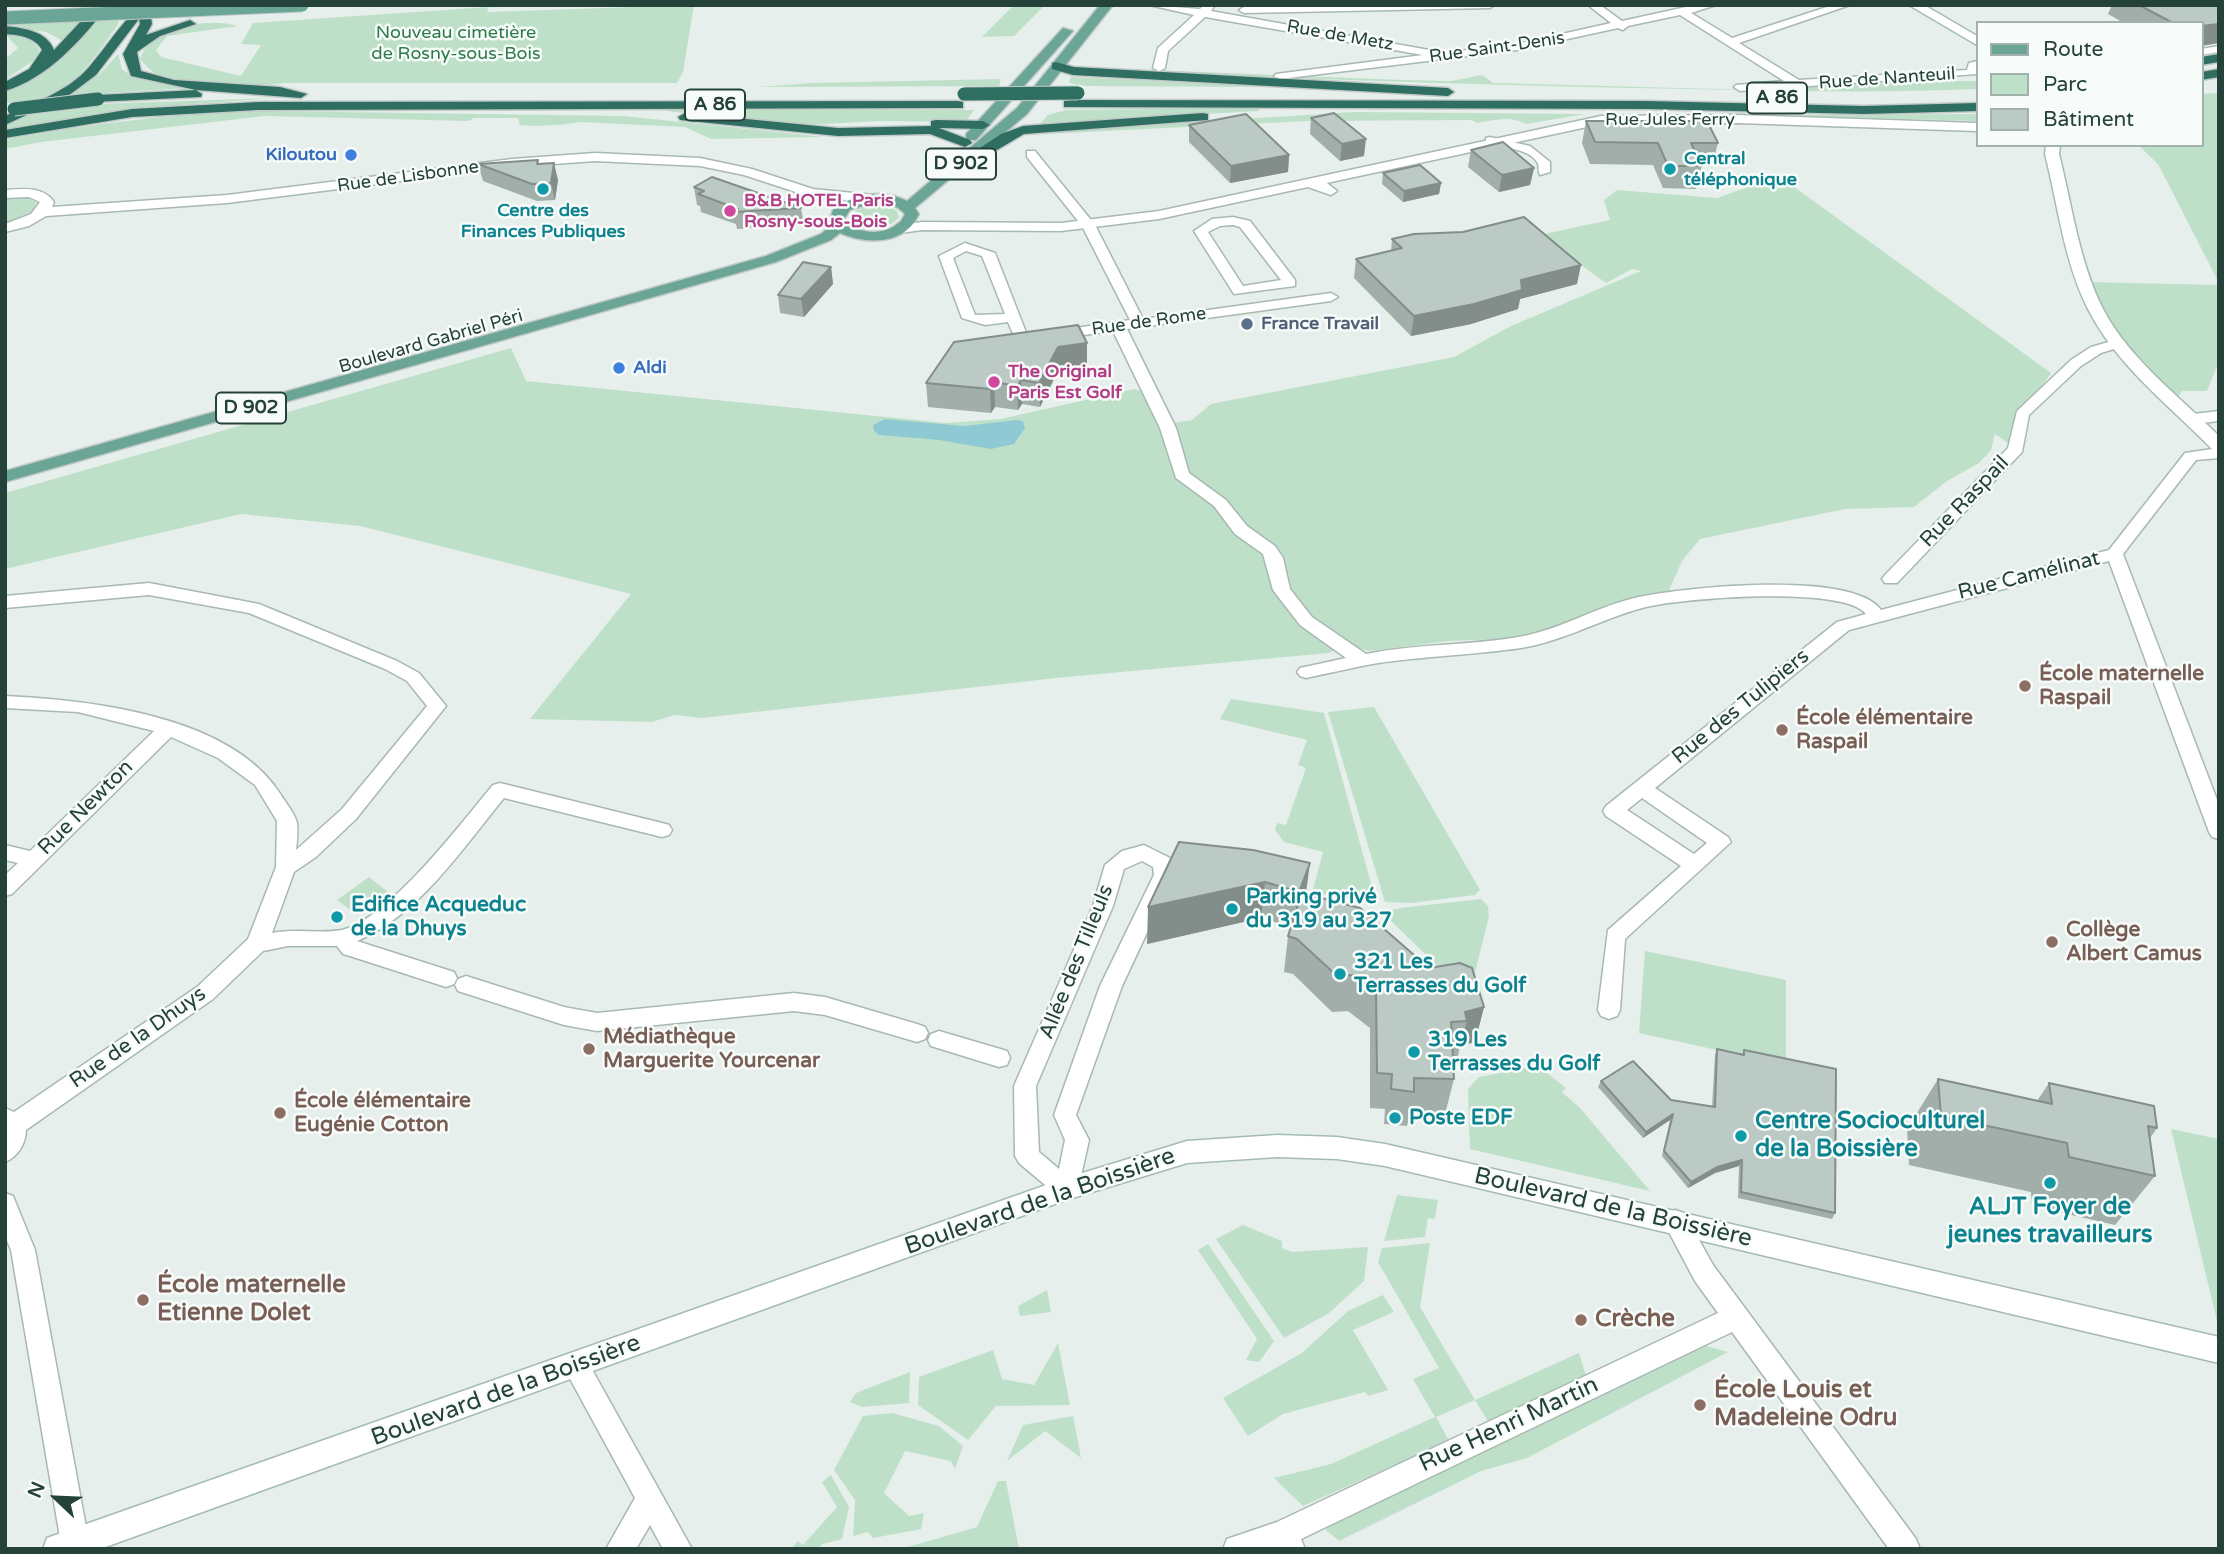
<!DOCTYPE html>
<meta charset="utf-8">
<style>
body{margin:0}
#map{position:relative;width:2224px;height:1554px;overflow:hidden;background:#e6efeb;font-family:"Varela Round",sans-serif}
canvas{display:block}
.frame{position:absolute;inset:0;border:7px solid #24423a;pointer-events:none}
.legend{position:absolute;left:1976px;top:21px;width:228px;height:126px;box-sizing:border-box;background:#f7fbf9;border:2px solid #a3b1ad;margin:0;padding:9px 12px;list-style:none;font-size:21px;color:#24423a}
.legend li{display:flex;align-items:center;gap:14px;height:35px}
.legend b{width:35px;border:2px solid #a3b1ad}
.north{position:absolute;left:21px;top:1463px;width:70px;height:70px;-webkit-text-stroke:5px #f7fbf9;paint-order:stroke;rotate:293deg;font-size:19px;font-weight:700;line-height:28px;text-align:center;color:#24423a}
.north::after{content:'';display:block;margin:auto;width:24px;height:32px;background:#24423a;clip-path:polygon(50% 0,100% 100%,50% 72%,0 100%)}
</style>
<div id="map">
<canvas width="2224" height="1554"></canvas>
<div class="frame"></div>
<ul class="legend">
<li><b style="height:9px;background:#6aa596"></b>Route</li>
<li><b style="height:19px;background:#bfe0c8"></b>Parc</li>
<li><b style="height:19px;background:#bbcac4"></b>Bâtiment</li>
</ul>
<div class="north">N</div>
</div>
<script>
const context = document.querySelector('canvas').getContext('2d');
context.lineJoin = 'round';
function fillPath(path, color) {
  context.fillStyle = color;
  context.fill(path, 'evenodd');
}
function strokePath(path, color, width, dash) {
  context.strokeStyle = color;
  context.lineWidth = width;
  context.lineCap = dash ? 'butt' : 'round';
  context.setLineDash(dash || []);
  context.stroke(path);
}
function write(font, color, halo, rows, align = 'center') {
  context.font = font + ' "Varela Round",sans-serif';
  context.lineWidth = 5;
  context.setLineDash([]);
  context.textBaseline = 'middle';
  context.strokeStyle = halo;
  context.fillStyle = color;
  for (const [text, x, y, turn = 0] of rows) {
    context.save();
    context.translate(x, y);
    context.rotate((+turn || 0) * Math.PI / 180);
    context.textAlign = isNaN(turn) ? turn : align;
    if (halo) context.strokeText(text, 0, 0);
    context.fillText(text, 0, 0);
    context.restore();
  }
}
const green = new Path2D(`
 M694 5 683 72 677 83H284C258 88 193 86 166 79 155 76 148 68 140 59 150 27 208 17 237 26L167 36 156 50 161 57 241 76 261 45 241 44 253 23 489 7 487 12Z
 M1014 5H1045L1014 36 982 37Z
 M118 17 119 23C100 49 77 88 44 98 32 101 18 102 5 103V91C44 77 72 48 100 18Z
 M81 19 63 41 46 32 5 26V22Z
 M5 34C20 34 31 37 39 50L37 58 5 80V59L18 48Z
 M118 54 122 69 135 78 188 88 70 95 99 75Z
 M1074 67 1403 80 1451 81 1482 75 1493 83 1793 91 1794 88 1876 81H1977V89C1863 94 1748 90 1634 88 1447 84 1260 78 1074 67Z
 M1071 77 1266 86 1271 87 1086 86 1069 83Z
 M1001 79 999 86 759 87 812 83Z
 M2219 93V283L2158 164 2138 145H2201V94Z
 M274 98 128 109 5 130V125L42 110 96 104Z
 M1258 108 1259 111 1041 123 1048 115 1066 110Z
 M660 110H974L965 122 882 121 786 126Z
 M266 111 624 116 824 137 711 139 685 127 579 122C568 125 530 127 520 125L518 118H474L468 121 265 116 41 142 5 149V140C92 124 177 112 266 111Z
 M1355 112 1585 114 1526 124C1511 115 1493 120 1477 123L1472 120 1307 121 1045 134 1046 131Z
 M1977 114V121L1802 116 1805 115Z
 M1779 176 2051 373 2022 414 2008 443 1995 434 1991 450 1979 463 1947 481 1914 507 1845 509 1700 539 1682 561 1667 595 1522 638 1449 641 1369 651 1345 644 1329 653 1056 678 702 718 674 715 652 722 530 719 631 594 360 526 241 514 5 569V493L511 348 526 381 946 423 1001 419 1134 389 1144 392 1160 425 1192 420 1211 404 1454 357 1511 326 1641 271 1632 269 1606 283 1539 235 1610 220 1604 200 1617 190 1717 198Z
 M25 197 36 202 35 210 5 223V199Z
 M873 205 890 207 897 211 899 217C888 231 867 231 853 222L852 216 857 210Z
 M2086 282 2219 285V361L2207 391H2182L2175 401 2119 343Z
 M1231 699 1324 713 1375 898 1371 901 1312 893 1323 852 1284 842 1275 830 1277 823 1286 825 1306 768 1298 765 1307 740 1220 719Z
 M1374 707 1480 890 1475 895 1411 903 1385 902 1328 712Z
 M369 877 388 892 357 915 337 900Z
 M1481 899 1488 906 1489 916 1472 985H1457L1386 916 1391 910 1401 908Z
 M1645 951 1786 980V1065L1639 1033Z
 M1532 1067 1547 1073 1566 1088 1562 1092 1581 1109 1650 1191 1470 1149 1468 1089 1479 1077Z
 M2171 1129 2219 1139V1322L2217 1321Z
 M1397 1195 1438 1200 1435 1219 1428 1218 1425 1237 1384 1241Z
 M1243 1225 1282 1241V1248L1292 1252 1368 1247 1364 1281 1329 1313 1284 1338 1216 1239Z
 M1430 1243 1420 1307 1475 1400 1579 1353 1587 1379 1489 1423 1475 1400 1436 1417 1449 1441 1303 1506 1274 1478 1331 1464 1435 1417 1413 1379 1439 1368 1378 1262 1382 1248Z
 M1208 1244 1274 1341 1259 1362 1246 1360 1257 1339 1198 1250Z
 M1047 1290 1051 1312 1020 1316 1018 1306Z
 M1383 1295 1394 1312 1353 1330 1388 1390 1368 1396 1365 1392 1283 1414 1248 1436 1223 1398 1302 1353 1348 1311Z
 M1058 1343 1070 1405 996 1406 968 1440 918 1405 919 1377 993 1350 1002 1379 1034 1385Z
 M1703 1345 1728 1352 1527 1458 1481 1471 1339 1541 1326 1530 1333 1518Z
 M910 1372 909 1403 862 1407 850 1402 856 1393Z
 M892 1413 939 1426 963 1446 955 1469 951 1461 905 1451 884 1493 909 1516 924 1513 921 1529 873 1538 868 1532 853 1536 855 1500 834 1470 863 1416Z
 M1073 1416 1081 1458 1045 1431 1007 1461 1023 1425Z
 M831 1475 849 1507 842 1539 822 1544 817 1549H791L798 1541 803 1545 837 1507 822 1482Z
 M998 1481H1006L1019 1549H901L977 1527Z`);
const water = new Path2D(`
 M885 419 964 426 1017 420 1023 421 1025 428 1014 444 991 449 939 440 879 435 874 431 873 425Z`);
const minor = new Path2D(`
 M1149 5 1200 9 1204 5H1215L1211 11 1429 50 1434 54 1517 44 1611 23 1588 5H1600L1622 21 1695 5H1716L1691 13 1732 38 1833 5H1850L1739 43 1799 80 1967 70 1969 63 1977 61V74L1740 91 1734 87 1736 85 1784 81 1680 15 1628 26 1623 30 1618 28 1517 50 1280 79 1274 76 1276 74 1423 55 1205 17 1168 51 1165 68 1159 71 1153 68 1158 48 1194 15Z
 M1317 5H1495L1490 8 1244 13 1239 10 1244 7Z
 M2219 46V52L2201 55V49Z
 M1490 137 1530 146 1550 162V172L1540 175C1538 171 1539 167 1538 164 1532 148 1499 147 1486 144V138Z
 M1027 151H1035L1095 225 1143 319 1331 293 1338 297 1331 301 1127 329 1176 428 1189 473 1226 500 1247 526 1275 546 1283 558 1290 589 1312 617 1366 654C1418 643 1472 646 1524 636 1564 628 1600 605 1639 597 1685 587 1853 570 1881 610L2109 550 2185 453 2219 448V458L2196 460 2123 554 2219 805V839L2212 837 2209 832 2109 561 1849 630 1655 788 1728 837 1731 842 1625 939 1620 1010 1617 1016 1609 1019 1601 1016 1598 1010 1608 930 1681 866 1606 816 1603 811 1606 806 1837 622 1866 614C1845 585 1677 598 1642 608 1601 619 1564 641 1521 648 1474 655 1426 656 1378 663 1355 667 1330 673 1306 678L1300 676 1297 672 1300 668 1346 658 1300 625 1273 590 1263 554 1235 534 1214 506 1176 478 1160 428 1113 331 1055 339 1048 335 1055 331 1130 320 1082 226 1027 157ZM1642 798 1707 843 1694 854 1627 810Z
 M1310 179 1323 180 1337 191 1331 195 1305 186 1304 183Z
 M1233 217 1250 221 1295 280V286L1234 294 1194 231 1212 219ZM1233 225 1240 227 1281 280 1243 286 1208 232 1220 226Z
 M965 243 995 253 1029 340 1027 343H1017L1008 322 985 325 962 318 939 256ZM966 251 982 256 1005 314 975 315 953 258Z
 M2119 339 2126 343 2124 346 2101 353 2081 366 2029 415 2022 452 1897 583H1885L1882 579 1885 575 2008 448 2017 411 2071 360 2091 347Z
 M2219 411V421L2193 424 2185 419 2193 414Z
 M149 583 259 604 397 661 419 673 446 706 356 819 316 857 294 872 272 933C295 928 319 934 342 930 389 919 461 823 493 785L500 783 662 823 669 825 672 830 669 835 662 837 504 798C462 849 419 915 357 941L454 972 457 978 454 984 446 987 350 956 343 954 337 946H288L263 951 213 999 26 1130C26 1143 18 1157 5 1162V1108L14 1112 197 987 248 939 276 867 277 821 255 785 218 758 171 737 12 894 5 896V875L18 863 5 860V845L30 851 154 731 78 712 5 708V696C91 700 232 716 281 795 286 803 295 814 297 823 298 831 297 841 296 850L342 809 427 706 407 681 385 669 249 613 149 595 5 608V596Z
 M1144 845 1170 858 1174 875 1122 986 1076 1115 1089 1140 1078 1189 1074 1196 1066 1200 1058 1196 1019 1163 1015 1156 1014 1086 1093 906 1105 865 1122 851ZM1142 861 1153 867 1154 875 1100 986 1054 1115 1065 1140 1059 1169 1039 1152 1036 1086 1113 906 1124 869Z
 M466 976 564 1007 597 1013 794 993 825 997 917 1024 925 1027 928 1033 925 1039 917 1042 825 1015 794 1011 597 1031 564 1025 458 991 455 985 458 979Z
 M939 1031 1007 1051 1010 1058 1007 1065 999 1067 931 1046 928 1040 931 1034Z
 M5 1193 13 1196 35 1250 90 1549H62L11 1250 5 1236Z
 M1675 1210 1684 1213 1713 1265 1916 1539 1920 1549H1889L1732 1332 1301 1539 1305 1549H1223L1227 1539 1277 1522 1718 1313 1695 1281 1663 1221 1666 1213Z
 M576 1354 585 1357 692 1549H663L650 1525 636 1549H606L635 1498 563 1366 567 1357Z`);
const tertiary = new Path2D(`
 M1738 115 1977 123V131L1738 123 1601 124 1159 219 1061 231 922 230 900 233 893 229 895 226 922 222 1061 223 1159 211 1601 116Z
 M595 153 700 158 752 169 813 189 874 195 881 199 874 203 811 197 744 175 700 166 595 161 512 167 227 203 46 216 29 226 5 232V224L31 214 40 202 29 197 5 198V190C23 189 43 186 54 202L52 207 227 195 512 159Z`);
const secondary = new Path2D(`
 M1909 5H1924L1977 36V45Z
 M2046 145H2060L2059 154C2072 205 2079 262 2103 309 2129 359 2180 397 2219 436V451L2213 450C2170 406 2116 365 2088 309 2064 262 2058 205 2045 154Z
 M1277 1135 1337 1137 1385 1144 2219 1337V1363L1385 1166 1337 1159 1277 1157 1187 1163 1066 1200 100 1549H43L47 1538 58 1534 1066 1178 1187 1141Z`);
const primary = new Path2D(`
 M1100 5H1113L1027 114 915 208 919 214C905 245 868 245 840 233L831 240 776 262 5 482V471L766 256 821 234 827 229 833 210C853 194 883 188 907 201L1017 108ZM876 202C888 203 897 205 905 214L901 221C885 236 861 235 843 221L850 210Z
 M1063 28 1073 31 976 140H966V134Z`);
const motorway = new Path2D(`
 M96 5 106 8C81 41 46 79 5 91V82L29 69 42 50C35 37 19 35 5 34V26C24 28 47 31 54 50Z
 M141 5 153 6 150 10 152 24 146 35 190 20 196 24 160 36 137 52 141 71 174 80 280 87 307 94 301 98 196 90 202 94 201 97 93 102 92 99 98 95 196 90 131 76 123 54 140 24 139 19 96 75 68 96 5 125V116C33 103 69 91 89 67 107 46 120 24 141 5Z
 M2219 54V62L2201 65V57Z
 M1056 62 1074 67 1448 88 1454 92 1448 96 1073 75 1052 69V63Z
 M2219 69V77L2201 80V72Z
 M1069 100 1645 101 1864 106 1977 103V111L1864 114 1645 109 1064 107V101Z
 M958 101 963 102V108L258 110 132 117 5 138V130L132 109 258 102Z
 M685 113 838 128 931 126V121L936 120 983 121 990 125 983 129 939 128 970 140 972 143 965 147 930 134 838 136 680 120 678 117Z
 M1203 113 1208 114V120L1024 134 965 169 953 166 1001 134 1023 126Z`);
const primaryBridge = new Path2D(`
 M5 18 302 5`);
const motorwayBridge = new Path2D(`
 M964 94 1078 93
 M14 109 98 99`);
const wall = new Path2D(`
 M2112 5H2219L2201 23H2124L2108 14Z
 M1311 118 1364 156 1340 161 1310 134Z
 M1586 121 1718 143 1712 165H1702L1696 189 1663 188 1653 165 1590 164 1582 143Z
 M1189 125 1289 155 1288 172 1230 183 1189 142Z
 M1471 150 1534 168 1530 185 1499 192 1468 167Z
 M478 164H539L558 180 555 200 537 201 483 181Z
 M1383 173 1441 183 1439 194 1403 202 1382 184Z
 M694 187 801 208 804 225 737 229 736 224 701 212 700 206 697 205Z
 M1463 232 1577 284 1520 299 1518 309 1471 324 1411 336 1354 278 1356 259 1391 251 1392 239Z
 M831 267 833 284 804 317 780 313 778 295Z
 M1087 343V367L1058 371 1040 407 1022 404 1018 410 995 407 991 413 928 407 926 383Z
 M1179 842 1306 894 1429 968 1484 1007 1475 1042 1460 1046 1458 1056 1453 1057 1454 1079 1445 1114 1410 1113 1407 1126 1384 1124 1385 1109 1370 1108V1028L1348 1011 1332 1012 1293 974 1284 972 1288 936 1291 927 1261 918 1147 944Z
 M1717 1049 1742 1054 1744 1050 1835 1213 1832 1219 1738 1198 1739 1166 1715 1173 1688 1188 1662 1156 1670 1120 1643 1138 1598 1087 1601 1081 1671 1100 1712 1107 1715 1055Z
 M1938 1079 2037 1101 2049 1083 2157 1128 2150 1138 2155 1176 2115 1225 2032 1206 2031 1192 1909 1165 1907 1129Z`);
const shadedWall = new Path2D(`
 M2219 24V43L2201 46V26Z
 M1366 139 1364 156 1340 161 1342 144Z
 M1289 155 1288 172 1230 183 1231 166Z
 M554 163 558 180 555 200 551 183Z
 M1534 168 1530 185 1499 192 1502 175Z
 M1441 183 1439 194 1403 202 1404 191Z
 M1581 265 1577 284 1520 299 1518 309 1471 324 1411 336 1414 316 1521 280Z
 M831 267 833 284 804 317 801 299Z
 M1087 343V367L1058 371 1040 407 1039 383 1058 347Z
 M1021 380 1022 404 1018 410 1017 386Z
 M994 382 995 407 991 413 990 389Z
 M1310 863 1305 900 1295 928 1299 892Z
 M1265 882 1261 918 1147 944 1148 907Z
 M1484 1007 1475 1042 1460 1046 1467 1021 1465 1012Z
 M1673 1114 1670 1120 1643 1138 1646 1132Z
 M1742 1160 1739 1166 1715 1173 1688 1188 1691 1182 1717 1167Z`);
const building = new Path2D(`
 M2139 5H2219V24L2201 26V23H2173Z
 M1334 113 1366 139 1342 144 1311 118Z
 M1246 114 1289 155 1231 166 1189 125Z
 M1586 121H1707L1718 143H1691L1702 166H1668L1658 143 1595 142Z
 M1503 142 1534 168 1502 175 1471 150Z
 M538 160 537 164 554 163 551 183 532 184 478 164Z
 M1420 165 1441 183 1404 191 1383 173Z
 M712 177 801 208 734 212 738 209 698 194 704 191 694 187Z
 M1524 217 1581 265 1521 280 1522 290 1474 304 1414 316 1356 259 1402 248 1392 239 1414 234 1463 232Z
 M803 262 831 267 801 299 778 295Z
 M1078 325 1087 343 1058 347 1039 383 1021 380 1017 386 994 382 990 389 926 383 954 342Z
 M1179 842 1253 850 1310 863 1299 892 1265 882 1148 907Z
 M1302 893 1360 908 1429 968 1460 963 1472 968 1484 1007 1465 1012 1467 1021 1451 1022 1454 1079 1414 1078V1092L1391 1089 1392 1074 1377 1073 1376 993 1354 975 1337 976 1297 939 1288 936Z
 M1717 1049 1744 1055V1050L1836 1069 1835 1213 1741 1192 1742 1160 1717 1167 1691 1182 1664 1151 1673 1114 1646 1132 1601 1081 1633 1061 1671 1100 1715 1107Z
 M1938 1079 2052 1104 2049 1083 2154 1106 2157 1128 2148 1126 2155 1176 2069 1157 2067 1143 1941 1116Z`);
const markers = [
 [351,155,7,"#3f7fe0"],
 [1670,169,7,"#0f9aa8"],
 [543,189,7,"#0f9aa8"],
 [730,211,7,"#d1479c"],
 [1247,324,7,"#5c6f8a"],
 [619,368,7,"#3f7fe0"],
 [994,382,7,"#d1479c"],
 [2025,686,7,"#8d6e63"],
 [1782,730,7,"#8d6e63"],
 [1232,909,7,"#0f9aa8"],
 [337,917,7,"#0f9aa8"],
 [2052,942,7,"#8d6e63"],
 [1340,974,7,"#0f9aa8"],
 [589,1049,7,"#8d6e63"],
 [1414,1052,7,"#0f9aa8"],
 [280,1113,7,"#8d6e63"],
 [1395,1118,7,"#0f9aa8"],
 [1741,1136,7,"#0f9aa8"],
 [2050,1183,7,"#0f9aa8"],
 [143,1300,7,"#8d6e63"],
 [1581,1320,7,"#8d6e63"],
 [1700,1405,7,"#8d6e63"]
];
const farParknames = [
 ["Nouveau cimetière",456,33],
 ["de Rosny-sous-Bois",456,54]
];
const farStreetnames = [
 ["Rue de Metz",1340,36,10],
 ["Rue Saint-Denis",1497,48,-8],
 ["Rue de Nanteuil",1887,79,-4],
 ["Rue Jules Ferry",1670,120],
 ["Rue de Lisbonne",408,177,-8],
 ["Rue de Rome",1149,322,-8],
 ["Boulevard Gabriel Péri",431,342,-16]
];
const farShopnames = [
 ["Kiloutou",337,155],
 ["Aldi",633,368,"left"]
];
const farCulturenames = [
 ["Central",1684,159],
 ["téléphonique",1684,180],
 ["Centre des",543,211,"center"],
 ["Finances Publiques",543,232,"center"]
];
const farHotelnames = [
 ["B&B HOTEL Paris",744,201],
 ["Rosny-sous-Bois",744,222],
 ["The Original",1008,372],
 ["Paris Est Golf",1008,393]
];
const farServicenames = [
 ["France Travail",1261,324]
];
const shields = [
 [1777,98,60],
 [715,105,60],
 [961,164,70],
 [251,408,70]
];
const shieldNames = [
 ["A 86",1777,98],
 ["A 86",715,105],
 ["D 902",961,164],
 ["D 902",251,408]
];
const streetNames = [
 ["Rue Raspail",1965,502,-46],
 ["Rue Camélinat",2029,576,-14],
 ["Rue des Tulipiers",1741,707,-39],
 ["Rue Newton",86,808,-45],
 ["Allée des Tilleuls",1077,962,-68],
 ["Rue de la Dhuys",138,1038,-35]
];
const educationNames = [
 ["École maternelle",2039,674],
 ["Raspail",2039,698],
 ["École élémentaire",1796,718],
 ["Raspail",1796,742],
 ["Collège",2066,930],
 ["Albert Camus",2066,954],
 ["Médiathèque",603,1037],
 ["Marguerite Yourcenar",603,1061],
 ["École élémentaire",294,1101],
 ["Eugénie Cotton",294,1125]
];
const cultureNames = [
 ["Parking privé",1246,897],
 ["du 319 au 327",1246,921],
 ["Edifice Acqueduc",351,905],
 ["de la Dhuys",351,929],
 ["321 Les",1354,962],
 ["Terrasses du Golf",1354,986],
 ["319 Les",1428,1040],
 ["Terrasses du Golf",1428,1064],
 ["Poste EDF",1409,1118]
];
const nearCulturenames = [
 ["Centre Socioculturel",1755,1122],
 ["de la Boissière",1755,1150],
 ["ALJT Foyer de",2050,1208,"center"],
 ["jeunes travailleurs",2050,1236,"center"]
];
const nearStreetnames = [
 ["Boulevard de la Boissière",1040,1202,-19],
 ["Boulevard de la Boissière",1613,1208,13],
 ["Boulevard de la Boissière",506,1391,-20],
 ["Rue Henri Martin",1509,1425,-25]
];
const nearEducationnames = [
 ["École maternelle",157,1286],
 ["Etienne Dolet",157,1314],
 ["Crèche",1595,1320],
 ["École Louis et",1714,1391],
 ["Madeleine Odru",1714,1419]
];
fillPath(green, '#bfe0c8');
fillPath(water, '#8ec9d4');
strokePath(minor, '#a8b8b2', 3);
strokePath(tertiary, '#a8b8b2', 3);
strokePath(secondary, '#a4bbb3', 3);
strokePath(primary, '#c2cac8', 3);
strokePath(motorway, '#c2cac8', 3);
fillPath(minor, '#fff');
fillPath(tertiary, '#fff');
fillPath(secondary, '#fff');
fillPath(primary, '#6aa596');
fillPath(motorway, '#2f6f62');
strokePath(primaryBridge, '#c2cac8', 15, []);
strokePath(motorwayBridge, '#c2cac8', 15, []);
strokePath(primaryBridge, '#6aa596', 13);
strokePath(motorwayBridge, '#2f6f62', 13);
fillPath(wall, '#a1aea9');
fillPath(shadedWall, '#838d89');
fillPath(building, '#bbcac4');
strokePath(building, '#838d89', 2);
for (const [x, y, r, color] of markers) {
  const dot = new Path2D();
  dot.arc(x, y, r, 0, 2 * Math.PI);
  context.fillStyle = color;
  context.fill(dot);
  strokePath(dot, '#f7fbf9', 2.5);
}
write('18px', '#2d7a4b', '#f7fbf9', farParknames);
write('18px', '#24423a', '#f7fbf9', farStreetnames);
write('bold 18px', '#366cbe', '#f7fbf9', farShopnames, 'right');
write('bold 18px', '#0d838f', '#f7fbf9', farCulturenames, 'left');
write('bold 18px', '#b23c85', '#f7fbf9', farHotelnames, 'left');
write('bold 18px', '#4e5e75', '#f7fbf9', farServicenames, 'left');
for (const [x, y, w] of shields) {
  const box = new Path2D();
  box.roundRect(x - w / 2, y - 15.5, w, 31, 5);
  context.fillStyle = '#f7fbf9';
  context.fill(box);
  strokePath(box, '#24423a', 2);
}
write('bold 19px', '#24423a', null, shieldNames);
write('21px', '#24423a', '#f7fbf9', streetNames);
write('bold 21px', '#785e54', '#f7fbf9', educationNames, 'left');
write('bold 21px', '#0d838f', '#f7fbf9', cultureNames, 'left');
write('bold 24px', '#0d838f', '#f7fbf9', nearCulturenames, 'left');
write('24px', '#24423a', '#f7fbf9', nearStreetnames);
write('bold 24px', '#785e54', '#f7fbf9', nearEducationnames, 'left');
</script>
